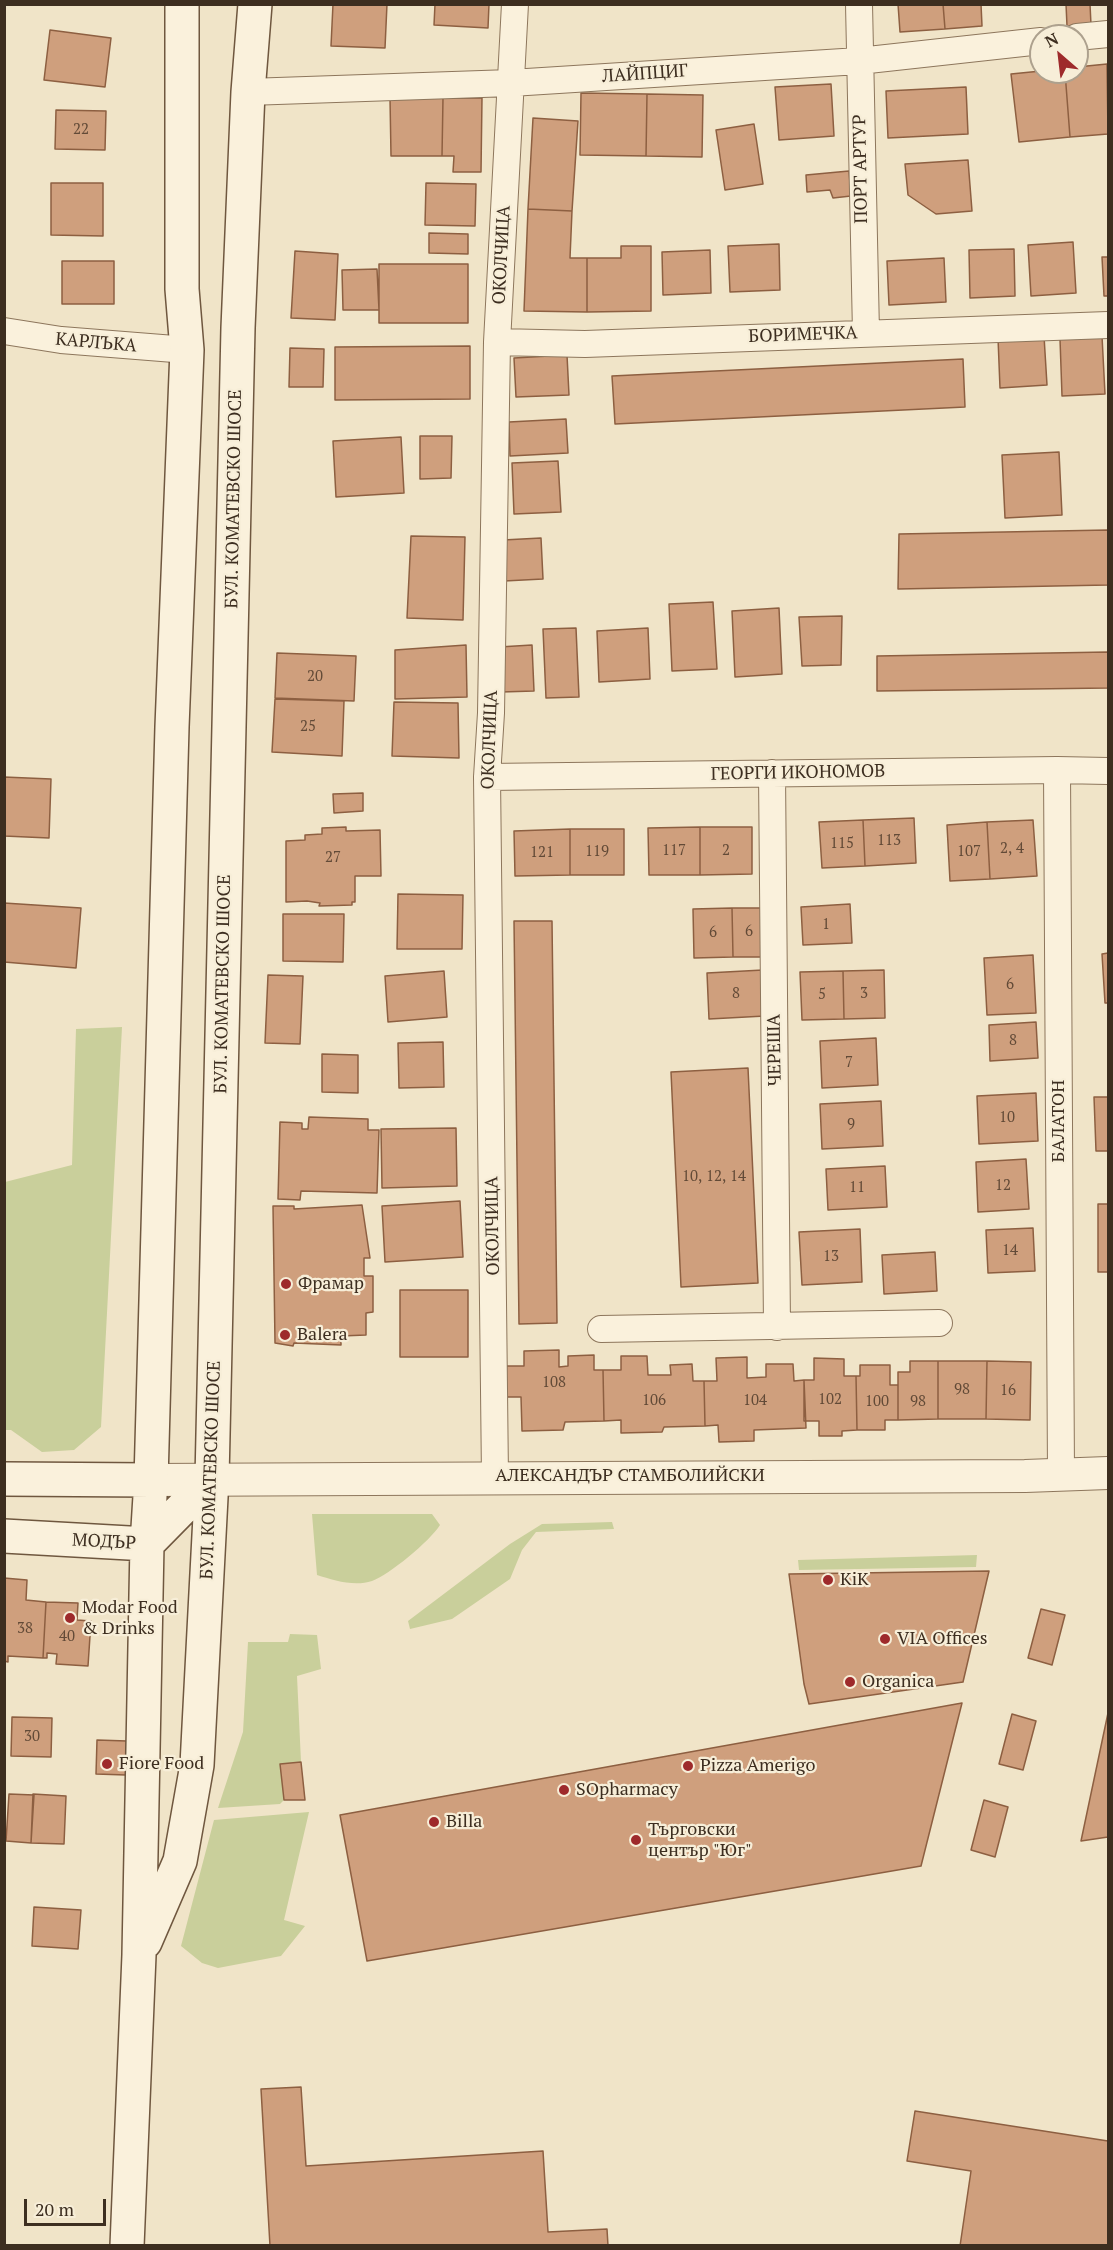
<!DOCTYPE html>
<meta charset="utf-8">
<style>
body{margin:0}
#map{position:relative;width:1113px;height:2250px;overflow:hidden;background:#f0e4c8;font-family:"PT Serif",serif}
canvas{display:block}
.frame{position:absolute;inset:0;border:6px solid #3d2e20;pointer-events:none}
.north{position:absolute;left:1029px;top:24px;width:60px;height:60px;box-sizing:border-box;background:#f7eed8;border:2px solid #ada18e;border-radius:50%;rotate:332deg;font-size:16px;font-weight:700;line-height:24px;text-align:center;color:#3d2e20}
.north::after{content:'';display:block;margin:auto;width:21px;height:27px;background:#9e2a2b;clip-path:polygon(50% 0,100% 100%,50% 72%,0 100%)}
.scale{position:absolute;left:24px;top:2199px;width:82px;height:27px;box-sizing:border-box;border:3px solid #3d2e20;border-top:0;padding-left:8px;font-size:18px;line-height:21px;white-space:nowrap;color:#3d2e20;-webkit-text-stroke:4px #f7eed8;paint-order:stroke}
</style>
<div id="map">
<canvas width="1113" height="2250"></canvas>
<div class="frame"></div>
<div class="north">N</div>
<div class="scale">20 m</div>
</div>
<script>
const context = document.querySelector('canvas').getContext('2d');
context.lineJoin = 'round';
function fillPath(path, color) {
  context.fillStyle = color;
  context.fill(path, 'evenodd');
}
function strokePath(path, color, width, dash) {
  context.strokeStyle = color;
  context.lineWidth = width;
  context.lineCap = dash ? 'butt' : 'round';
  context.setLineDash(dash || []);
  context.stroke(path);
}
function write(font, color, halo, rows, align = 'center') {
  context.font = font + ' "PT Serif",serif';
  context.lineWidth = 4.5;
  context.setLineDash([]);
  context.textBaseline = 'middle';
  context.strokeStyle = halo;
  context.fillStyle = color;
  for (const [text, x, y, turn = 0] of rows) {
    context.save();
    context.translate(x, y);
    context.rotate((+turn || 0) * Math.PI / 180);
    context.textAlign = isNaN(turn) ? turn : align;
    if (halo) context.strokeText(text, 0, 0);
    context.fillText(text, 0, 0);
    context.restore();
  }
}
const green = new Path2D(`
 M122 1027 101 1427 74 1450 42 1452 11 1430H5V1182L72 1165 76 1029Z
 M312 1514H432L440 1525C430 1541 389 1575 372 1581 354 1587 333 1580 317 1575Z
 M612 1522 614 1529 536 1532 522 1550 510 1579 452 1619 410 1629 408 1621 510 1544 542 1524Z
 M977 1555 976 1567 799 1570 798 1560Z
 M290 1634 317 1635 321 1669 297 1676 301 1762 280 1764 284 1800 280 1804 218 1808 243 1732 248 1642H288Z
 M309 1812 284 1920 305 1926 281 1956 218 1968 202 1963 181 1946 214 1820Z`);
const building = new Path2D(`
 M333 4H387L385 48 331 46Z
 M435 4H489L488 28 434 25Z
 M898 4H943L945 29 900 32Z
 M943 4H981L982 26 945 29Z
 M1066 4H1090L1091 25 1067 26Z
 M50 30 111 38 105 87 44 80Z
 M1107 64 1108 134 1070 137 1065 72H1077V67Z
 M1041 71 1065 72 1070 137 1019 142 1011 74Z
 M831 84 834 136 779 140 775 87Z
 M966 87 968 134 888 138 886 91Z
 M581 93 647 94 646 156 580 155Z
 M647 94 703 95 702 157 646 156Z
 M390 98H443L442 156H391Z
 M443 98H482L481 172H453L454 156H442Z
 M56 110 106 111 105 150 55 149Z
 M533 118 578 121 572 211 528 209Z
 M754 124 763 184 725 190 716 130Z
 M968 160 972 211 936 214 908 195 905 164Z
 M849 171 851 196 833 198 830 190 807 192 806 175Z
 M51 183H103V236L51 235Z
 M426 183 476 184 475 226 425 225Z
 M528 209 572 211 570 258H587V312L524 311Z
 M429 233 468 234V254L429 253Z
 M1073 242 1076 293 1031 296 1028 245Z
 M779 244 780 290 730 292 728 246Z
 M621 246H651V311L587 312V258H621Z
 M1014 249 1015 296 970 298 969 250Z
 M710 250 711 293 663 295 662 252Z
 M295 251 338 254 335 320 291 318Z
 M1102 257H1108V296H1104Z
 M944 258 946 302 889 305 887 261Z
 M62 261H114V304H62Z
 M379 264H468V323H379Z
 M377 269 379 310H343L342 270Z
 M1044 336 1047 385 1000 388 998 338Z
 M1102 336 1105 394 1062 396 1060 339Z
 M470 346V399L335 400V347Z
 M290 348 324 349 323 387H289Z
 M567 355 569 395 516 397 514 358Z
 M963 359 965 407 615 424 612 376Z
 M566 419 568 453 510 456 509 422Z
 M420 436H452L451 478 420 479Z
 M401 437 404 493 336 497 333 441Z
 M1059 452 1062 515 1005 518 1002 455Z
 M558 461 561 512 514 514 512 463Z
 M1108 530V585L898 589 899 534Z
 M411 536 465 537 463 620 407 618Z
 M541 538 543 579 504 581 503 540Z
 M713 602 717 669 672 671 669 604Z
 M779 608 782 674 735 677 732 611Z
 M842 616 841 665 802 666 799 617Z
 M576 628 579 697 546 698 543 629Z
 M648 628 650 679 599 682 597 631Z
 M466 645 467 697 395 699V650Z
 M532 645 534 691 501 692 499 647Z
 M1108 652V688L877 691V656Z
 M277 653 356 656 354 701 275 698Z
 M275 699 344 701 342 756 272 752Z
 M394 702 458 703 459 758 392 756Z
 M4 777 51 779 49 838 4 836Z
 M363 793V811L334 813 333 794Z
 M914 818 916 863 865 866 863 820Z
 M863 820 865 866 822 868 819 822Z
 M1033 820 1037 876 990 879 987 822Z
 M987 822 990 879 950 881 947 825Z
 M346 827V831L380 830 381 876H355V902H352V905L319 906 320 903 307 901 286 902V841L305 840V835L322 834V828Z
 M700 827V875H649L648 828Z
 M700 827H752V874L700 875Z
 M570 829V875L515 876 514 831Z
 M570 829H624V875H570Z
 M398 894 463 895 462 949H397Z
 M4 903 81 908 76 968 4 962Z
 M850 904 852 943 803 945 801 907Z
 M732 908 733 957 694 958 693 909Z
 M732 908H767L765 957H733Z
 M283 914H344L343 962 283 961Z
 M514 921H552L557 1323 519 1324Z
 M1108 953V1003H1105L1102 954Z
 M1033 955 1036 1013 987 1015 984 958Z
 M763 970 765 1016 709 1019 707 973Z
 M884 970 885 1018 844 1019 843 971Z
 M444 971 447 1017 388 1022 385 976Z
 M843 971 844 1019 802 1020 800 972Z
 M268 975 303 976 300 1044 265 1043Z
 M1036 1022 1038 1058 990 1061 989 1025Z
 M876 1038 878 1085 822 1088 820 1041Z
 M443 1042 444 1087 399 1088 398 1043Z
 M322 1054 358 1055V1093L322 1092Z
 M748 1068 758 1283 681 1287 671 1072Z
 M1036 1093 1038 1141 979 1144 977 1096Z
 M1094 1097H1108V1151H1096Z
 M881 1101 883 1146 822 1149 820 1104Z
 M309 1117 368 1119V1130H379L377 1193 301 1191 300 1200 278 1199 280 1122 302 1123V1129H308Z
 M456 1128 457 1186 382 1188 381 1129Z
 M1026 1159 1029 1209 978 1212 976 1162Z
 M885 1166 887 1207 828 1210 826 1169Z
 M460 1201 463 1257 385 1262 382 1206Z
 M1098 1204H1108V1272H1098Z
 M362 1205 370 1258H364V1276H373V1312L366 1313V1335L341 1336V1345L294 1343 293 1346 275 1343 273 1206H294V1209Z
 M1033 1228 1035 1271 988 1273 986 1230Z
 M860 1229 862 1282 802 1285 799 1232Z
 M935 1252 937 1291 884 1294 882 1255Z
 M400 1290H468V1357H400Z
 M559 1350V1367L568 1366V1356L594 1355V1370H603L604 1421 565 1422 563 1430 522 1431 521 1397H505L504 1366H524V1351Z
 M621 1356H647L648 1375H671L670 1365 692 1364 693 1381H704L705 1426 664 1427 662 1432 621 1433V1420L604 1421 603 1370H621Z
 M747 1357V1378L766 1377V1364H793L794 1381 804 1380 806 1428 754 1430V1441L719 1442 718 1425 705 1426 704 1381H717L716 1358Z
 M814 1358 844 1359V1376H856L857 1430 842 1431V1436H819V1421H804V1380H814Z
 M910 1361H938V1419L898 1420V1372H910Z
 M938 1361H987L986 1419H938Z
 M987 1361 1031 1362 1030 1420 986 1419Z
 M860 1365H890V1385H898V1420H885V1430H857L856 1376H860Z
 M989 1571 963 1682 809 1704 804 1684 789 1574Z
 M4 1578 27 1580 26 1600 46 1602 43 1658 8 1656V1662L4 1661Z
 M46 1602 78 1603 77 1620 91 1621 88 1666 56 1664 57 1654 47 1653V1658H43Z
 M1041 1609 1065 1615 1052 1665 1028 1658Z
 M962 1703 921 1866 367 1961 340 1815Z
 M1108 1713V1837L1081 1841Z
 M1012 1714 1036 1721 1023 1770 999 1764Z
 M12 1717 52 1718 51 1757 11 1756Z
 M97 1740 127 1741 126 1775 96 1774Z
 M301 1762 305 1800H284L280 1764Z
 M9 1794 34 1795 31 1843 6 1841Z
 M33 1794 66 1796 64 1844 31 1843Z
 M984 1800 1008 1807 995 1857 971 1850Z
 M34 1907 81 1910 78 1949 32 1946Z
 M301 2087 306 2166 543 2151 548 2232 607 2229 608 2246H270L261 2089Z
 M915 2111 1108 2141V2246H960L971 2171 907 2161Z`);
const minor = new Path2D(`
 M859 4 866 333
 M1077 37 1108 34
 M248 92 511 83 859 61 1041 41
 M4 331 61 340 187 350
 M497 342 585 344 1108 325
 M1057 770 1061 1473
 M772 773 777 1327
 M487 777 1057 770 1108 771
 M601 1329 939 1323
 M495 1477 487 777 491 713 497 342 515 4`);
const tertiary = new Path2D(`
 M151 1480 1025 1476 1108 1473`);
const secondary = new Path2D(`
 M4 1479 151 1480
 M4 1536 147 1544 212 1478
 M145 1942 180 1861 197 1765 212 1478 238 328 248 92 255 4
 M127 2246 139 1955 147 1544 151 1480 172 727 187 350 182 289V4`);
const markers = [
 [286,1284,6,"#9e2a2b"],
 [285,1335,6,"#9e2a2b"],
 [828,1580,6,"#9e2a2b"],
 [70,1618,6,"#9e2a2b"],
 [885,1639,6,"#9e2a2b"],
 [850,1682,6,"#9e2a2b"],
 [107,1764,6,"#9e2a2b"],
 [688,1766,6,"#9e2a2b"],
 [564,1790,6,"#9e2a2b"],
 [434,1822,6,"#9e2a2b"],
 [636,1840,6,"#9e2a2b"]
];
const numberNames = [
 ["22",81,130],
 ["20",315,677],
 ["25",308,727],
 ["113",889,841],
 ["115",842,844],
 ["2, 4",1012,849],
 ["117",674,851],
 ["2",726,851],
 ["119",597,852],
 ["107",969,852],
 ["121",542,853],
 ["27",333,858],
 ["1",826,925],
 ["6",749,932],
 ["6",713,933],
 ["6",1010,985],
 ["8",736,994],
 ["3",864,994],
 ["5",822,995],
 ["8",1013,1041],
 ["7",849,1063],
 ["10",1007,1118],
 ["9",851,1125],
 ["10, 12, 14",714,1177],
 ["12",1003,1186],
 ["11",857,1188],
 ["14",1010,1251],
 ["13",831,1257],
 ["108",554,1383],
 ["98",962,1390],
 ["16",1008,1391],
 ["102",830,1400],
 ["106",654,1401],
 ["104",755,1401],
 ["100",877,1402],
 ["98",918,1402],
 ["38",25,1629],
 ["40",67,1637],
 ["30",32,1737]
];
const streetNames = [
 ["ЛАЙПЦИГ",645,74,-4],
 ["ПОРТ АРТУР",861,169,-91],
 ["ОКОЛЧИЦА",502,255,-87],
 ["БОРИМЕЧКА",803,335,-2],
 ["КАРЛЪКА",96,343,5],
 ["БУЛ. КОМАТЕВСКО ШОСЕ",234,499,-89],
 ["ОКОЛЧИЦА",490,740,-88],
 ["ГЕОРГИ ИКОНОМОВ",798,773,-1],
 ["БУЛ. КОМАТЕВСКО ШОСЕ",223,984,-89],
 ["ЧЕРЕША",775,1050,-91],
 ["БАЛАТОН",1059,1121,-90],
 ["ОКОЛЧИЦА",493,1226,-91],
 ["БУЛ. КОМАТЕВСКО ШОСЕ",211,1470,-88],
 ["АЛЕКСАНДЪР СТАМБОЛИЙСКИ",630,1476],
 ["МОДЪР",104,1542,3]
];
const poiNames = [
 ["Фрамар",298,1284],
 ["Balera",297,1335],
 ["KiK",840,1580],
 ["Modar Food",82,1608],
 ["& Drinks",82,1629],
 ["VIA Offices",897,1639],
 ["Organica",862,1682],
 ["Fiore Food",119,1764],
 ["Pizza Amerigo",700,1766],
 ["SOpharmacy",576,1790],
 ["Billa",446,1822],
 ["Търговски",648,1830],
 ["център \"Юг\"",648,1851]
];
fillPath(green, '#c9cf9b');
fillPath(building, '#cf9f7d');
strokePath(building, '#8d5f41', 1.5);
strokePath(minor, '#8d765c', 28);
strokePath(tertiary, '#8d765c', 34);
strokePath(secondary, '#6f573f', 36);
strokePath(minor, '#faf1dc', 26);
strokePath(tertiary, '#faf1dc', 32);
strokePath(secondary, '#faf1dc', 33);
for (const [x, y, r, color] of markers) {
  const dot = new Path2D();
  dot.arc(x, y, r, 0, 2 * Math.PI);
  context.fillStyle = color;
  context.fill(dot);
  strokePath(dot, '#f7eed8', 2);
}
write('15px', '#624a37', null, numberNames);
write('18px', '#3d2e20', '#f7eed8', streetNames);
write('18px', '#3d2e20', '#f7eed8', poiNames, 'left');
</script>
